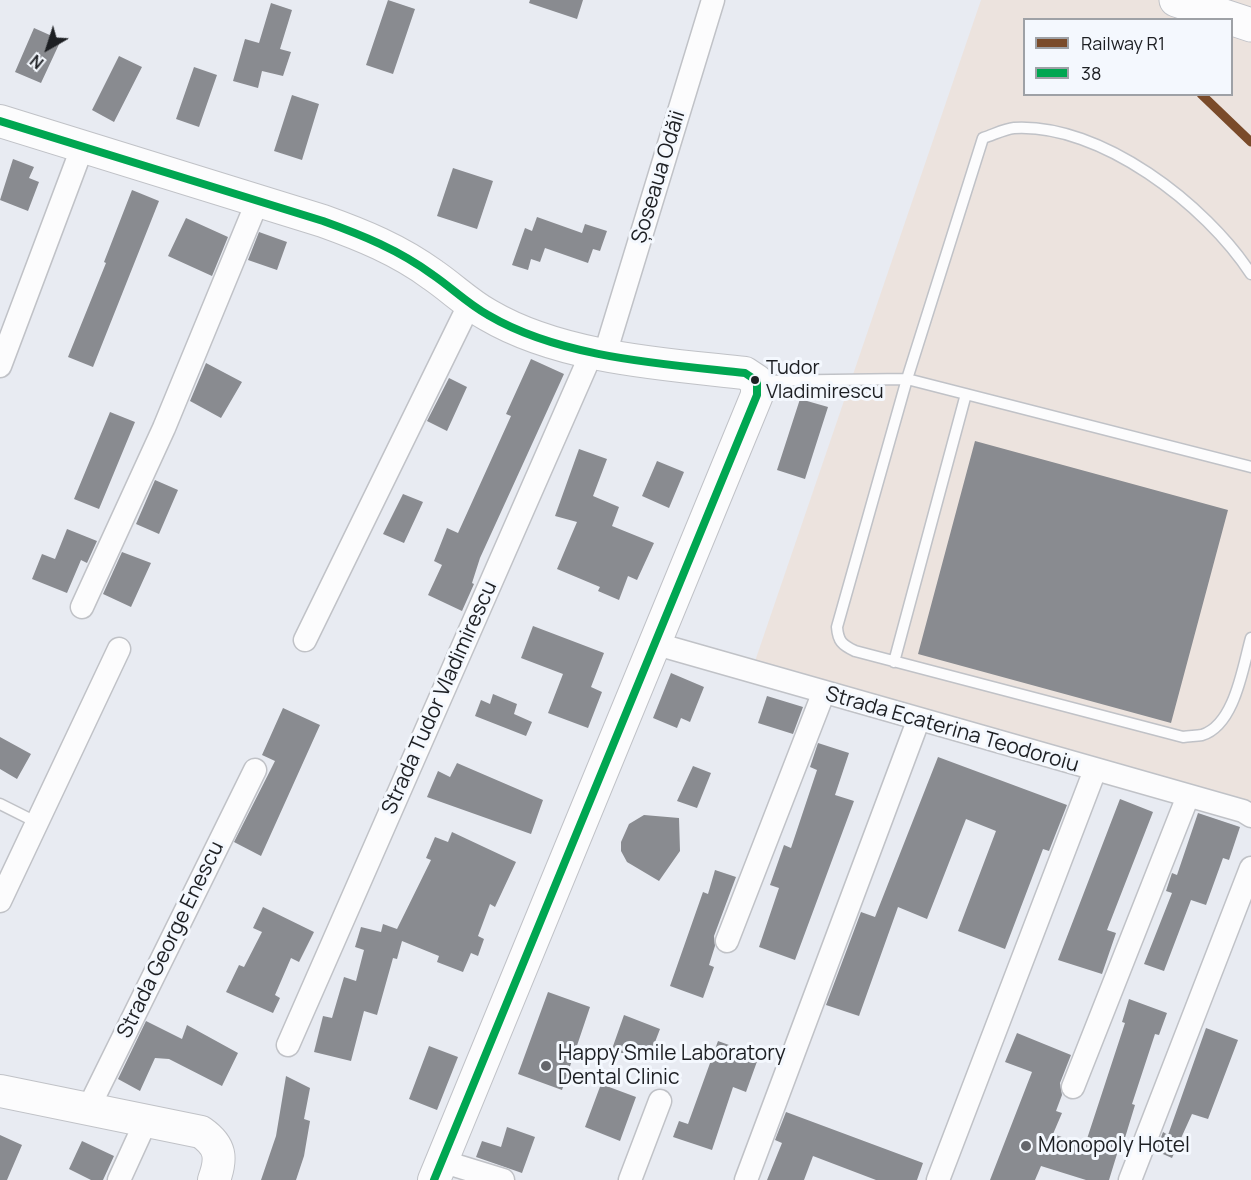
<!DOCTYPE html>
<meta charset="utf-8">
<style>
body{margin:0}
#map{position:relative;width:1251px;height:1180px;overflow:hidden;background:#e8ebf2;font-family:Manrope,sans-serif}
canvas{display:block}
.legend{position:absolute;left:1023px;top:18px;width:210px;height:78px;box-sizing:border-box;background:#f4f8fe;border:2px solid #9ea1a6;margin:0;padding:8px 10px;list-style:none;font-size:18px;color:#1d1f23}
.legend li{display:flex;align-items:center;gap:12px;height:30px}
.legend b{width:30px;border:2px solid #9ea1a6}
.north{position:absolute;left:18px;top:18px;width:60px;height:60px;-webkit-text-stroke:4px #f4f8fe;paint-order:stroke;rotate:219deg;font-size:16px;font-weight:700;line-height:24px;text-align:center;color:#1d1f23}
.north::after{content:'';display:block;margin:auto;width:21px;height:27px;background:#1d1f23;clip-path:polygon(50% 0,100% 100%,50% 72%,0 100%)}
</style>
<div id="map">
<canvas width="1251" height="1180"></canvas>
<ul class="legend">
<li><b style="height:8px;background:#7a4b2a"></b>Railway R1</li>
<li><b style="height:8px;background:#00a651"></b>38</li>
</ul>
<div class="north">N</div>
</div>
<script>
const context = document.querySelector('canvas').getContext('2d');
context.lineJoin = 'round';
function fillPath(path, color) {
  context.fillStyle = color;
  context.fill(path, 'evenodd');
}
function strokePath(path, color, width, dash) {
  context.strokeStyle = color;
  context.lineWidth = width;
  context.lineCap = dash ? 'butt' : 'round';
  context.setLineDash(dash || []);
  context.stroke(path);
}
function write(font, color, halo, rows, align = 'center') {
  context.font = font + ' Manrope,sans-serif';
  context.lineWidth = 6;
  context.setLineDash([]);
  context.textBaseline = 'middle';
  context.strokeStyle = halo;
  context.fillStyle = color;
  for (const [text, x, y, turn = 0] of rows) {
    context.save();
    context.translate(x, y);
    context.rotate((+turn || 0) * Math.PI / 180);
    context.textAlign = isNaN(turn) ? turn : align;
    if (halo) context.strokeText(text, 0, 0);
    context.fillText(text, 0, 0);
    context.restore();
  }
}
const industrial = new Path2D(`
 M981 0H1251V802L752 670ZM1024 20H1232V94H1024Z`);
const building = new Path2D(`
 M388 0 415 9 393 74 366 65Z
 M530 0H583L577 19 529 3Z
 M271 3 292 10 280 49 291 52 283 76 262 71 258 88 233 81 245 39 259 43Z
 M34 28 61 40 41 83 15 72Z
 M119 56 142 67 114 122 92 110Z
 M194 67 217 75 199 127 176 119Z
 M292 95 319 104 302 160 274 151Z
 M13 159 34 167 29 178 39 182 28 211 0 200Z
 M453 168 493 181 477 229 437 216Z
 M132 190 159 201 93 367 68 357 106 263 104 262Z
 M537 217 582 233 585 224 607 231 600 251 593 249 588 263 545 248 540 262 531 259 528 270 512 265 525 228 532 231Z
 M186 218 228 237 212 276 168 256Z
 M259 232 287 242 277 270 248 260Z
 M531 359 564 374 480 558 472 583 474 584 462 611 428 595 442 565 434 561 447 528 458 533 511 416 506 414Z
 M206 363 242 382 221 418 190 401Z
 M449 378 467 387 447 431 427 421Z
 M800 399 828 407 805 479 777 470Z
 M110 412 135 422 99 509 74 499Z
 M975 441 1228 510 1171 723 918 654Z
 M579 449 607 459 593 496 619 507 612 526 654 543 637 580 628 576 619 600 598 591 600 587 557 569 577 522 555 516Z
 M657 461 684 472 669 508 642 496Z
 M155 480 178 490 159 534 136 524Z
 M403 494 423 502 404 543 383 534Z
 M67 529 97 541 87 563 81 560 67 593 32 579 42 554 55 559Z
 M122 552 151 563 131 607 103 594Z
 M533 626 604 653 591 687 602 692 588 728 548 713 563 674 521 658Z
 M671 673 704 687 690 722 681 718 677 728 653 718Z
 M493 694 517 704 514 714 532 722 526 736 475 716 481 700 490 704Z
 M767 696 803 707 793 734 758 723Z
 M283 708 320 725 261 856 234 842 275 761 262 755Z
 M0 737 31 754 17 779 0 769Z
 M818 743 849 753 835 795 854 801 795 960 759 947 779 888 770 885 784 845 791 848 817 770 810 767Z
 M938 757 1067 805 1049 851 1043 849 1005 949 958 931 996 831 966 819 927 919 898 907 859 1016 826 1005 861 912 875 917Z
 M457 763 543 800 531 834 427 797 438 771 450 777Z
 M693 766 711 773 697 808 677 801Z
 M1120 799 1153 812 1107 930 1116 933 1102 974 1058 960Z
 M1198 813 1240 827 1229 860 1223 858 1206 905 1191 900 1164 971 1144 964 1172 893 1166 891 1172 873 1177 875Z
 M644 815 679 818 680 851 659 881 627 862 621 851V842L629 824Z
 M452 832 516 862 495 907 490 904 478 936 484 939 478 956 471 953 463 972 437 962 439 956 402 941 397 959 393 958 377 1015 364 1011 351 1061 314 1052 323 1016 332 1018 344 977 356 981 364 950 355 947 361 927 381 932 383 924 397 929 431 860 426 858 435 837 448 842Z
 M715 870 736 877 714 936 715 946 709 965 714 967 703 998 670 986 703 892 708 894Z
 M263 907 314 932 299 962 291 958 275 995 280 998 273 1013 226 992 239 965 244 967 262 932 253 928Z
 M548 992 590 1007 562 1090 518 1074Z
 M1129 999 1167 1013 1159 1035 1155 1034 1132 1104 1135 1105 1124 1141H1121L1109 1180H1086L1041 1166 1035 1180H990L1032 1072 1005 1062 1017 1033 1071 1055 1060 1083 1062 1095 1056 1111 1062 1113 1053 1134 1085 1145 1125 1023 1122 1022Z
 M624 1015 660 1029 647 1063 612 1049Z
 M146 1021 182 1039 187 1025 238 1053 222 1086 169 1059 155 1058 140 1091 118 1079Z
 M1206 1028 1238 1040 1208 1119 1192 1114 1172 1158 1156 1151 1163 1132 1168 1135Z
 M718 1041 759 1056 746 1092 733 1087 712 1150 673 1137 679 1121 688 1124Z
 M429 1046 458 1057 437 1110 409 1099Z
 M286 1076 310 1088 304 1119 310 1121 304 1156 296 1180H261L276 1136Z
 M601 1084 636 1097 620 1141 585 1127Z
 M786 1112 923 1163 917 1180H876L813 1156 804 1180H767L782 1143 775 1140Z
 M507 1127 535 1137 522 1173 476 1157 482 1141 501 1147Z
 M0 1135 22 1145 7 1180H0Z
 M82 1141 114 1156 103 1180H91L69 1169Z`);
const lane = new Path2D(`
 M759 381 907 379 983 138C993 135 1004 129 1014 128 1101 123 1206 205 1251 274
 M1251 467 907 379 837 627C838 641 842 645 855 651L1183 737C1189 736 1196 736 1202 735 1235 725 1243 666 1251 638
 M894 662 966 394
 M0 804 38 823`);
const street = new Path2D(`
 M605 354 713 0
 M0 366 82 148
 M82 607 164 428 258 200
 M305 640 470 303
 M653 643 1243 811 1251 816
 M0 901 119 649
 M727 941 823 694
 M288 1045 592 352
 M1073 1087 1188 796
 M88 1109 255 770
 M441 1161 503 1180
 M119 1180 146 1121
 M630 1180 660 1101
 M746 1180 918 721
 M938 1180 1095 770
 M1130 1180 1251 868`);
const secondary = new Path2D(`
 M0 121 323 221C362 235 399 250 433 275 452 288 468 304 488 315 561 358 663 364 745 373L757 381V395L434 1180
 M0 1091 201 1132C221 1146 222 1158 214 1180`);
const primary = new Path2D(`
 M1176 0 1251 25`);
const bus1 = new Path2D(`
 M0 121 323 221C362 235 399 250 433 275 452 288 468 304 488 315 561 358 663 364 745 373L757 381V395L434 1180`);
const rail1 = new Path2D(`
 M1201 94 1251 142`);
const markers = [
 [755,380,5,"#1d1f23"],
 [546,1066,6,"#64666b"],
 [1026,1146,6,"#64666b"]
];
const busNames = [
 ["Tudor",766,368],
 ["Vladimirescu",766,392]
];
const streetNames = [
 ["Șoseaua Odăii",659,177,-73],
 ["Strada Tudor Vladimirescu",440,698,-66],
 ["Strada Ecaterina Teodoroiu",952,730,16],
 ["Strada George Enescu",171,940,-64]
];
const poiNames = [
 ["Happy Smile Laboratory",558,1054],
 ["Dental Clinic",558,1078],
 ["Monopoly Hotel",1038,1146]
];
fillPath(industrial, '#ece3de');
fillPath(building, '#898b90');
strokePath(lane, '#c0c2c7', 13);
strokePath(street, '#c0c2c7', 25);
strokePath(secondary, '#c0c2c7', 34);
strokePath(primary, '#c0c2c7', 35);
strokePath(lane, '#fcfcfd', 10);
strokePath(street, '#fcfcfd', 22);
strokePath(secondary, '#fcfcfd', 32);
strokePath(primary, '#fcfcfd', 33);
strokePath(bus1, '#00a651', 8);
strokePath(rail1, '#7a4b2a', 9);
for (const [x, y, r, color] of markers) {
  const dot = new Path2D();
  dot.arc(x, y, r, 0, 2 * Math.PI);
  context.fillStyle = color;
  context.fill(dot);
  strokePath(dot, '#f4f8fe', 2);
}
write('20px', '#1d1f23', '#f4f8fe', busNames, 'left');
write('21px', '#1d1f23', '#f4f8fe', streetNames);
write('21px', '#1d1f23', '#f4f8fe', poiNames, 'left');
</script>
